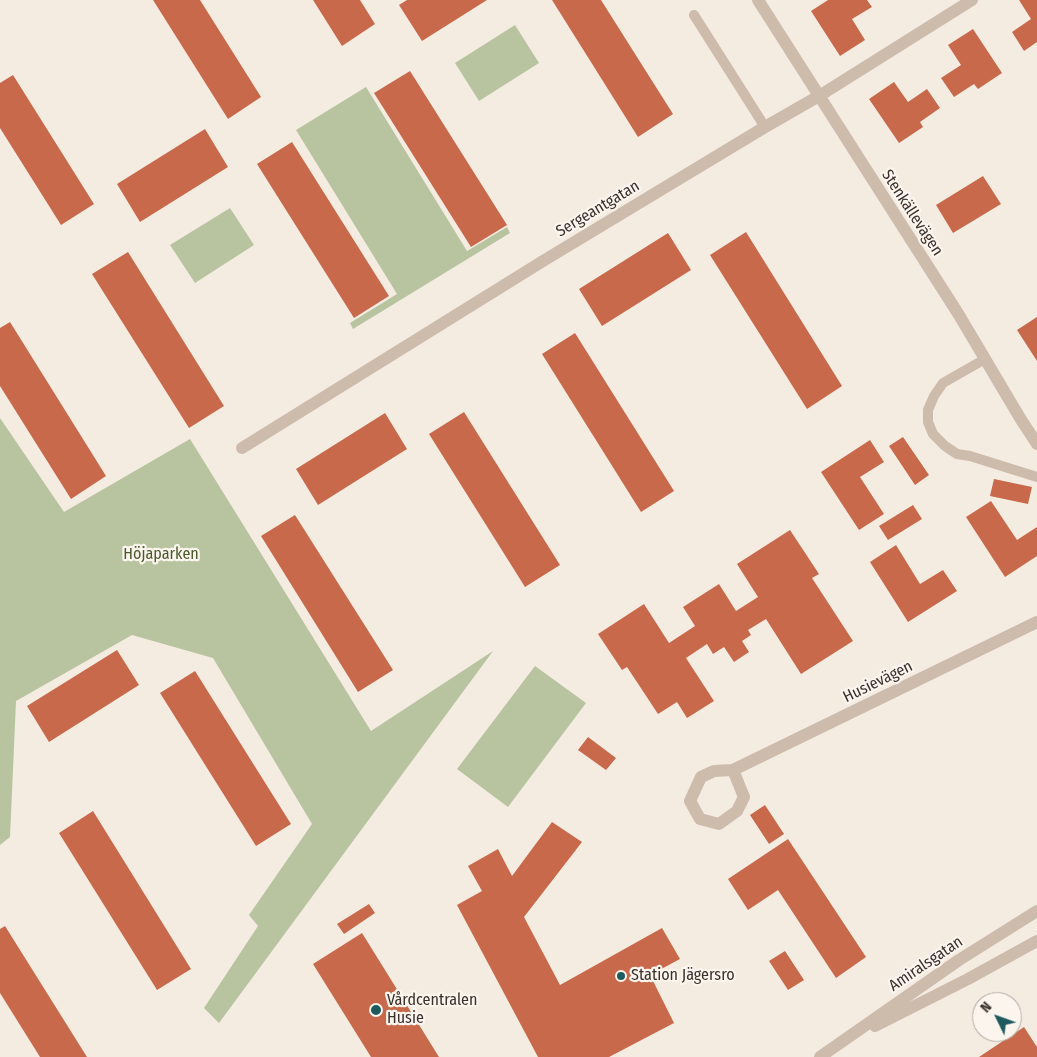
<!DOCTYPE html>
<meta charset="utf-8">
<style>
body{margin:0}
#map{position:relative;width:1037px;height:1057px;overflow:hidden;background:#f4ebe1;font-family:"Fira Sans Condensed",sans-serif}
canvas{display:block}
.north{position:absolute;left:972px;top:992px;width:50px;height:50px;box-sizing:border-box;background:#fbf5ee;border:1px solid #aea6a0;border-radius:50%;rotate:312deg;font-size:14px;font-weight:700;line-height:20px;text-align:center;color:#3b302b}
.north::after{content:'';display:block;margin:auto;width:18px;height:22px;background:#1f5a5e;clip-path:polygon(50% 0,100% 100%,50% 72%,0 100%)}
</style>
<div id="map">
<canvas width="1037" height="1057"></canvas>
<div class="north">N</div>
</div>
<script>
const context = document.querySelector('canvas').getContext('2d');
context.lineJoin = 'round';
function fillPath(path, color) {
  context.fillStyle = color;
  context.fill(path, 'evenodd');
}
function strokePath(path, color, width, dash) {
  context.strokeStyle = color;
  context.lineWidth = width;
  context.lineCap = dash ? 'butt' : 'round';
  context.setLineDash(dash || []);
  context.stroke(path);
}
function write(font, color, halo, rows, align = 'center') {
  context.font = font + ' "Fira Sans Condensed",sans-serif';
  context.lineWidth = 4.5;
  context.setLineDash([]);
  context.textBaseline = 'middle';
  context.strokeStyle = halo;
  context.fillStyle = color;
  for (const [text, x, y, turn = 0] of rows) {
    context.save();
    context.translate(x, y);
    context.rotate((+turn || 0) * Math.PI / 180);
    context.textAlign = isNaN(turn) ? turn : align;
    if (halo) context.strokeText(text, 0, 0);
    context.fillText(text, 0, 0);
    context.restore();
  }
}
const green = new Path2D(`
 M515 25 539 63 479 101 455 63Z
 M366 87 467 251 507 227 510 233 353 329 350 323 397 294 296 130Z
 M230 208 254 245 195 283 170 245Z
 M0 418 64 512 190 439 371 731 493 651 219 1023 204 1008 258 926 249 915 312 824 213 658 132 635 16 701 10 837 0 845Z
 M535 666 586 703 508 807 457 769Z`);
const building = new Path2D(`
 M153 0H200L261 97 228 119Z
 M313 0H360L375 24 342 46Z
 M407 0H487L422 41 399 5Z
 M552 0H601L673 114 638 137Z
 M828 0H867L872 7 852 19 865 40 840 56 811 11Z
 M1019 0H1037V42L1024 51 1012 32 1031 19Z
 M973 29 1002 73 978 89 974 84 954 97 941 78 961 65 948 45Z
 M410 71 507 225 471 247 374 93Z
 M13 75 94 204 61 225 0 128V83Z
 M894 82 908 102 927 89 940 108 920 122 923 127 899 143 869 99Z
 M205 129 228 167 140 222 117 184Z
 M292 142 389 296 354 318 257 164Z
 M983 176 1001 204 953 233 936 205Z
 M746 232 842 386 807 409 710 255Z
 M668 233 691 270 602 326 579 289Z
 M128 252 224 406 189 428 92 274Z
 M1037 317V361L1017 330Z
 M10 322 106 476 71 499 0 386V328Z
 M575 333 674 491 641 512 542 354Z
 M464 412 560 565 525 587 429 434Z
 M385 413 407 449 318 505 296 469Z
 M903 437 929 475 915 485 889 446Z
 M870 440 884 462 860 477 884 514 859 530 821 472Z
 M994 479 1032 487 1028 504 990 496Z
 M991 501 1017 540 1037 527V556L1005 577 966 517Z
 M913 505 922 519 888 540 879 526Z
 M295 515 393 670 358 692 261 536Z
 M790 530 819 574 812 578 853 641 801 674 766 619 748 630 751 635 742 641 749 652 734 662 724 647 713 654 707 644 686 658 714 701 687 718 677 702 658 714 627 667 622 670 598 634 644 604 669 643 695 626 683 607 719 584 736 611 758 597 737 564Z
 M896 545 920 584 943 570 957 591 908 622 870 562Z
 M117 650 139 685 49 742 27 706Z
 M195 671 291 824 256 846 160 693Z
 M588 737 616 758 606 770 578 750Z
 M765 805 784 834 769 844 750 815Z
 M93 811 191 969 157 990 59 833Z
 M552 822 582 842 524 917 560 985 662 928 680 959 650 975 674 1023 609 1057H538L457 905 482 891 468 866 498 849 512 876Z
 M788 839 866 957 836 978 778 890 748 910 728 879Z
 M369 904 375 913 344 934 337 924Z
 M5 926 87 1057H40L0 993V929Z
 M362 933 439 1057H371L313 964Z
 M785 951 804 980 788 990 769 961Z
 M1024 1027 1037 1047V1057H979Z`);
const service = new Path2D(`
 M694 15 765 127
 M985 359 943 383 934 396 928 410V422L933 434 945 446 957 454 970 456 1037 477`);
const minor = new Path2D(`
 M758 0 959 315 1020 418 1037 444
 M242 448 543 261 765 127 819 96 972 0
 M733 770 744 797 737 811 719 824 700 819 690 801 701 777 714 771 733 770 1037 622`);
const tertiary = new Path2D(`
 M875 1026 968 979 1037 941
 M820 1057 959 960 1037 911`);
const markers = [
 [621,976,5,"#1f5a5e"],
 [376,1010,6,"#1f5a5e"]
];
const streetNames = [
 ["Sergeantgatan",598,209,-31],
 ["Stenkällevägen",912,213,57],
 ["Husievägen",878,682,-26],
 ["Amiralsgatan",926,964,-34]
];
const parkNames = [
 ["Höjaparken",161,555]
];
const poiNames = [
 ["Station Jägersro",631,976],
 ["Vårdcentralen",387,1001],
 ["Husie",387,1019]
];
fillPath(green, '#b8c4a0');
fillPath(building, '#c8694b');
strokePath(service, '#cdbbac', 10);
strokePath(minor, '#cdbbac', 12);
strokePath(tertiary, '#cdbbac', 12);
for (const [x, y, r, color] of markers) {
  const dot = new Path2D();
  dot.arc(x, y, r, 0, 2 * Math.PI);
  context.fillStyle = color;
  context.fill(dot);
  strokePath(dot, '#fbf5ee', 2);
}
write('16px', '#3b302b', '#fbf5ee', streetNames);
write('16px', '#4a5a2e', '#fbf5ee', parkNames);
write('16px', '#3b302b', '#fbf5ee', poiNames, 'left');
</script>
